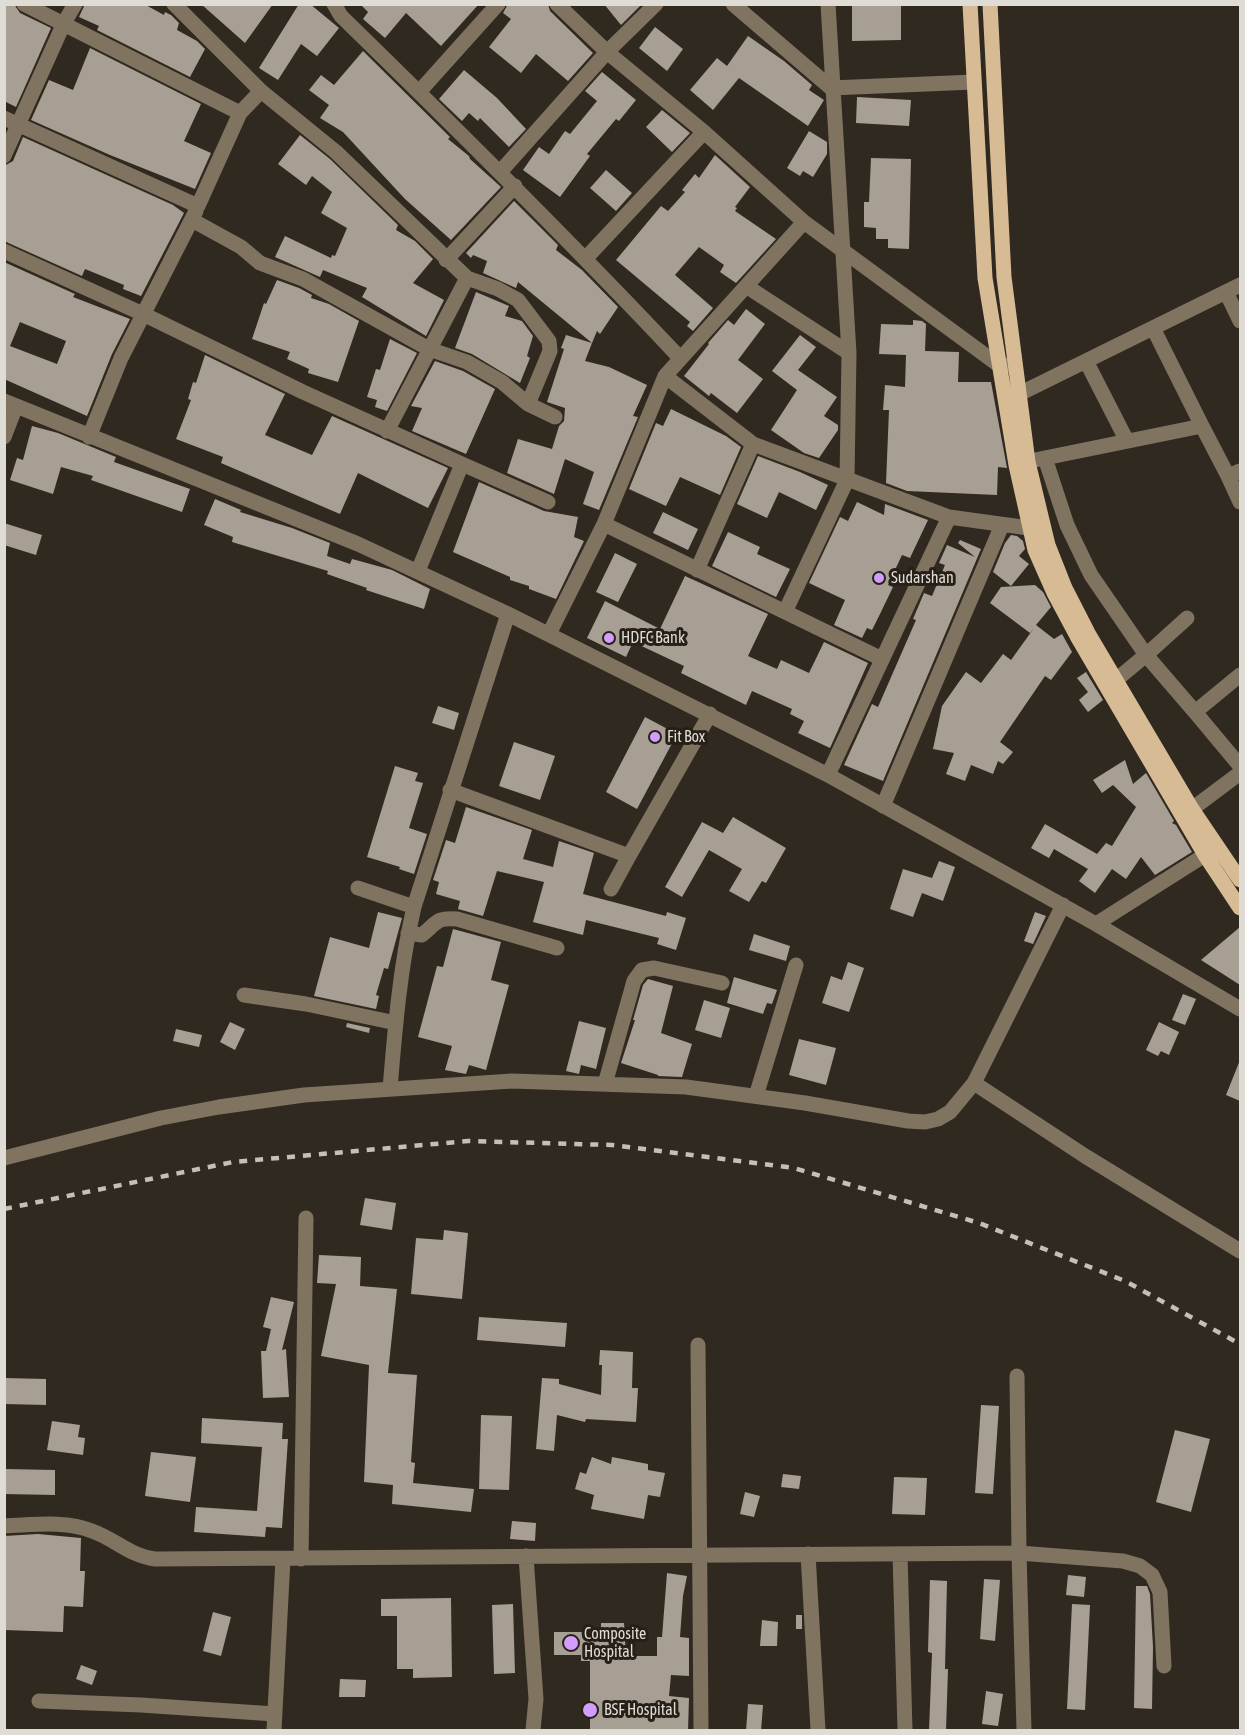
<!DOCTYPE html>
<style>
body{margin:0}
#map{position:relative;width:1245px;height:1735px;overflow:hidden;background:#302920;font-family:"Asap Condensed",sans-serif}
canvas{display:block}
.frame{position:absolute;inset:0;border:6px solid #dfdbd5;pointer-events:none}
</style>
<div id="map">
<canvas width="1245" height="1735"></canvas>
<div class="frame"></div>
</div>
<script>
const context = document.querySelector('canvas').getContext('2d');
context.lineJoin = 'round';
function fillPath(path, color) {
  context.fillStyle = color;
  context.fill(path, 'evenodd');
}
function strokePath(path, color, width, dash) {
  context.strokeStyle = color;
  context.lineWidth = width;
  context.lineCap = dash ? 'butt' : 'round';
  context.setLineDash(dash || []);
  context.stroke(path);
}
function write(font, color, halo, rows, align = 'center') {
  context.font = font + ' "Asap Condensed",sans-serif';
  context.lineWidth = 6;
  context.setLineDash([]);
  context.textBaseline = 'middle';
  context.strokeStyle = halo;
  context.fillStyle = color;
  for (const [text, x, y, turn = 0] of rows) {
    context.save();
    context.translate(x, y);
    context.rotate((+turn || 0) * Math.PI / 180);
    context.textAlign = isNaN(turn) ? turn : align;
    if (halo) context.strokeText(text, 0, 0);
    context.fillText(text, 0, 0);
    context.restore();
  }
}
const building = new Path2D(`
 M4 4H14L20 13 51 28 16 107 4 101Z
 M85 4H144L164 15 165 12 171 15 179 23 177 30 197 41 205 49 190 77 97 30 99 26 79 17Z
 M201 4H273L245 43Z
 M299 4H310L339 28 317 56 301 44 278 80 259 68Z
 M360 4H479L441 46 406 13 385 38 363 19 368 12Z
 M508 4H548L550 11 593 53 568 81 536 54 521 73 489 47 511 19 503 13Z
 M604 4H642L621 25Z
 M852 4H901V40L852 41Z
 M655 27 683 49 667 71 639 48Z
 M748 36 784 61 812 85 809 90 824 100 808 126 739 78 713 110 690 90 717 58 727 66Z
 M90 48 201 104 184 141 211 153 195 189 110 155 31 120 49 80 73 90Z
 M363 51 450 137 448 139 469 156 470 159 501 187 451 240 405 199 343 132 320 118 329 105 309 90 321 75 334 85Z
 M464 70 497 98 526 129 509 147 480 118 478 121 469 113 462 121 439 99Z
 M602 72 636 100 619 121 616 119 587 154 590 156 560 197 523 170 539 147 549 154 565 131 570 134 597 101 585 91Z
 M857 97 911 100 909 126 856 123Z
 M662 110 690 133 672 152 646 127Z
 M809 131 827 142V154L813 177 803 171 800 176 787 168Z
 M300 135 330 159 398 225 396 230 415 241 433 259 413 283 444 300 426 336 362 297 367 288 323 270 320 277 275 257 285 236 331 258 332 255 335 256 347 228 321 213 332 192 312 176 306 185 278 164Z
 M23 137 173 205 184 213 141 296 123 289 124 285 85 269 82 276 4 241V166L13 161Z
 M715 155 750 187 735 207 737 208 735 211 776 239 736 283 720 272 724 265 699 247 675 275 713 308 693 331 687 326 690 322 616 260 661 206 668 211 685 192 682 190 695 174 699 178Z
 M871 158 911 159 909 249 888 248V239H876V228L864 227V202H869Z
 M606 170 632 193 616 211 590 188Z
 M514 201 558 245 556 250 582 270 618 307 600 334 597 331 592 343 518 282 516 288 483 273 487 261 473 255 471 258 466 253Z
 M4 262 75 294 73 297 130 319 112 354 87 416 4 379ZM20 322 66 341 57 364 10 346Z
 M277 280 299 288 312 295 311 298 329 304 359 321 338 382 308 373 309 369 287 359 290 352 252 339 264 303 266 304Z
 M476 292 509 306 505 316 522 321 533 336 527 356 530 358 520 383 472 354 455 348Z
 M746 309 765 324 738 360 763 379 737 413 711 393 709 396 684 376 709 344 708 343 728 320 734 325Z
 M913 320 922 321 926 324 925 351 959 352 958 382H991L1007 468 998 467 997 495 907 491 886 483 889 410H883L885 385 905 387 906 355 879 354 881 324 913 325Z
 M566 335 592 343 585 361 609 367 647 385 633 416 638 417 599 510 583 504 594 472 565 459 554 494 507 473 518 439 552 449 559 426 564 421 565 408 547 402 564 349 561 348Z
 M800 335 816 347 798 370 837 397 824 416 838 425V430L819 458 804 453 771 430 797 390 772 371Z
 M390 339 417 353 387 411 375 407 377 400 367 397 376 369 380 370Z
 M205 355 285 394 265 435 312 455 332 416 448 468 428 508 358 473 340 514 221 463 223 457 176 439 191 400 188 399 193 382 196 383Z
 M435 361 463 371 495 389 466 454 412 431 422 408 411 406Z
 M671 409 726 436 741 447 720 495 680 477 666 506 629 489 656 423 663 426Z
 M32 426 58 433 116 457 114 462 190 489 182 512 91 480 93 476 61 467 53 494 10 480 17 458 23 460Z
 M758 456 800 472 828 485 816 510 779 492 767 518 737 504Z
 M479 482 544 511 578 517 574 537 584 541 556 599 529 589V586L510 580V577L453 552Z
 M215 499 241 510 240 512 292 528 330 543 327 556 350 564 352 559 374 565 392 570 430 589 424 609 366 590 367 588 327 574 328 571 232 542 233 537 204 525Z
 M857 502 884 515 885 504 928 520 910 558 902 555 888 585 893 587 880 614 872 630 867 628 862 638 834 625 845 600 809 583 840 517 848 521Z
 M663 512 698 529 688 550 653 533Z
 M4 523 42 535 36 555 4 545Z
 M728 532 760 547 757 554 790 569 776 597 712 566Z
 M1011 535 1017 536 1023 541 1025 549 1019 556 1029 564 1011 586 993 572 1005 543Z
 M960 540 981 549 883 781 844 765 872 704 878 707 916 620 913 619 924 593 932 596 945 565 939 563 947 545 975 557 958 543Z
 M615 553 637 564 618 602 596 592Z
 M685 576 768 614 748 656 777 669 781 660 809 673 824 642 868 663 830 748 798 733 804 721 790 714 792 709 752 691 746 705 681 673 684 666 633 642 626 657 587 638 605 601 660 629Z
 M1035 585 1043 592 1051 607 1036 625 1054 639 1062 634 1072 652 1051 680 1045 676 1000 742 1013 752 1003 764 998 761 993 774 971 765 965 781 946 774 954 753 933 749 942 706 966 672 981 683 1003 654 1011 660 1034 628 1030 633 990 603 1001 587Z
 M1086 672 1103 700 1088 712 1079 700 1088 692 1077 678Z
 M438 706 459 713 454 730 432 723Z
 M645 717 677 734 637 809 606 792Z
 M514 742 555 756 540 800 499 786Z
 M1125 760 1133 784 1146 773 1174 821 1172 823 1176 825 1192 852 1155 875 1141 857 1126 879 1112 869 1095 893 1079 881 1088 869 1054 849 1049 858 1031 848 1045 824 1097 854 1106 843 1112 846 1136 807 1113 785 1102 793 1093 780Z
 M395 766 418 773 415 781 423 783 409 828 427 834 414 874 399 869 400 867 367 857Z
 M466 807 532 830 523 859 553 867 559 841 594 853 583 894 666 916 667 912 686 918 676 950 657 944 659 938 586 920 583 935 533 922 544 882 497 871 483 916 458 909 460 901 436 894 439 882 433 880 446 840 455 843Z
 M733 817 786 848 766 883 762 881 749 902 729 891 742 869 709 850 682 897 665 887 702 822 723 833Z
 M939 861 955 867 943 901 922 893 913 917 890 909 903 869 932 878Z
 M378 912 402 918 388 969 384 968 376 995 379 996 376 1009 314 996 330 937 369 948Z
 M1035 912 1046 916 1033 944 1024 941Z
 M1240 927V985L1201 960Z
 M453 929 501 942 491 980 509 985 486 1070 469 1065 466 1074 445 1070 452 1046 418 1037 437 966 443 967Z
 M754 934 790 946 786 961 749 950Z
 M848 962 864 968 849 1012 822 1003 831 976 842 980Z
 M734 977 777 990 772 1004 767 1003 763 1014 727 1003Z
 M648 979 673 986 661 1033 692 1044 682 1077 658 1076V1075L621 1063 635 1020H633L643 985Z
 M1183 994 1196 999 1185 1025 1172 1020Z
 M704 1000 730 1008 721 1038 695 1030Z
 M579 1021 606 1028 596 1069 581 1065 579 1074 566 1071Z
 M230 1022 245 1029 235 1050 220 1042Z
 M1159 1022 1179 1032 1169 1055 1161 1051 1158 1056 1146 1050Z
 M347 1023 370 1028 369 1033 346 1027Z
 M176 1029 202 1035 199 1047 173 1041Z
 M799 1039 836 1048 826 1085 789 1075Z
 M1240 1060V1101L1226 1095Z
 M365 1198 396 1203 392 1230 360 1225Z
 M444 1230 468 1233 462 1299 411 1294 416 1238 443 1240Z
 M319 1255 361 1257 360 1286 397 1289 388 1373 417 1375 411 1462 415 1463 413 1483 474 1489 471 1512 392 1504 393 1485 364 1482 369 1365 321 1356 336 1284 317 1283Z
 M271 1297 294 1302 282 1350 286 1349 289 1397 263 1398 261 1351H266L271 1329 263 1327Z
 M479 1317 567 1323 565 1347 477 1340Z
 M600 1350 633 1352 632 1388H638L636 1422 586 1419 585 1422 557 1415 554 1451 536 1449 542 1378 559 1379V1384L601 1395 602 1365H599Z
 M4 1378 46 1379V1405L4 1404Z
 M981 1405 999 1406 993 1494 975 1493Z
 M481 1415 512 1416 509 1490 479 1489Z
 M202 1418 283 1423 282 1439H288L282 1528 266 1527 265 1537 194 1532 196 1507 257 1511 262 1447 201 1443Z
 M52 1421 80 1425 78 1437 85 1438 83 1455 47 1450Z
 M1175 1430 1210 1439 1191 1512 1156 1502Z
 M151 1452 196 1457 190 1502 145 1496Z
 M592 1457 611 1464 612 1457 648 1464V1470L665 1473 660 1497 648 1495 644 1519 591 1509 594 1495 575 1489 580 1472 586 1474Z
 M4 1469 55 1470V1495L4 1494Z
 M783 1474 801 1476 799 1489 781 1487Z
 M894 1477 927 1478 925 1515 892 1514Z
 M745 1492 760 1496 754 1517 740 1514Z
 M512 1521 536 1523 535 1541 510 1539Z
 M38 1534 81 1538 80 1571H85L83 1607 64 1606 63 1632 4 1630V1536Z
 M667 1573 687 1576 683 1596 680 1637 689 1638V1676L671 1675 669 1696 689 1698 688 1731H590V1661H581V1655H554V1632H601V1623H624L626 1656H657V1637H662Z
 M1068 1575 1086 1577 1084 1597 1066 1595Z
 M984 1579 1000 1580 995 1641 980 1639Z
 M930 1580 947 1581 945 1669H948L946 1731H929L932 1653 928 1652Z
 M1136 1586H1147L1150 1594 1153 1647 1152 1709 1134 1708Z
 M451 1598 452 1677 413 1678V1669H397V1616H381V1599Z
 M513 1604 515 1673 494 1674 492 1605Z
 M1072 1604 1090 1605 1085 1710 1067 1709Z
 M213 1612 231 1617 221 1656 203 1651Z
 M796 1615H802V1629H796Z
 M762 1620 778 1622 777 1646H760Z
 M81 1665 97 1671 92 1685 76 1679Z
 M340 1679 366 1680 365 1697H339Z
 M986 1691 1003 1694 998 1726 982 1724Z
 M748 1704 763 1705 761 1731H746Z`);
const minor = new Path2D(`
 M174 4 261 91
 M334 4 341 16C456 128 570 241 680 358
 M557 4 607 52 704 132 804 222 1000 366 1009 365
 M733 4 831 88 974 82
 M419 92 498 4
 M240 113 261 91 336 152 467 278 387 431
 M4 118 198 206 240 113 24 4
 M4 156 64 23 75 4
 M501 171 607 52 656 4
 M192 220 241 247 260 263 303 279 429 349 467 362 502 382 528 404 555 417
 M4 251 143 314 303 392 462 464 418 571
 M586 258 704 132
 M446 260 515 186
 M467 278 498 289 518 300 549 341 550 351 528 404
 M746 286 849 353
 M1226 292 1240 321
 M1153 328 1202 426
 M1086 361 1127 441
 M665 376 753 444 949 517 1029 528
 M1008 397 1019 394 1240 285
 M4 401 358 544 508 614 828 775 1096 924 1240 1009
 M4 437 16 406
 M89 437 121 358 196 211
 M1045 458 1067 525 1091 575 1146 655 1187 618
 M1035 460 1202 426 1228 476 1240 471
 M462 464 548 502
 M1228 476 1240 502
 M604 524 882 659
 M697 570 753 444
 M785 612 847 480 849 353 828 4
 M549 634 604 524 665 376 804 222
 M1240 675 1195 712 1240 766
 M1116 680 1146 655 1195 712
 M828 775 949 517
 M450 790 629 856 611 889
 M883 806 1002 525
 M1192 809 1240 773
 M629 856 710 714
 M358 888 414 907
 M1096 924 1205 855
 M408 933 422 935C437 923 436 917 457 919L557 948
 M244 995 306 1004 396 1023
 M974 1083 1085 1156 1240 1251
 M605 1084 634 981 642 970 654 968 722 983
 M390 1089C395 1028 400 967 414 907L508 614
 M756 1096 796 965
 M4 1158 161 1118 219 1107 304 1095 512 1081 686 1087 805 1103 908 1121 925 1122 938 1119 950 1112 974 1083 1063 905
 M698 1345 701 1730
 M1017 1376 1019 1553 1123 1561 1140 1566 1152 1575 1160 1592 1164 1666
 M4 1526C34 1525 64 1520 92 1531 115 1539 130 1556 155 1559L1019 1553 1024 1730
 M808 1554 818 1730
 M900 1554 905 1730
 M526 1556 536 1699 533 1730
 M301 1559 306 1218
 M39 1701 141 1705 275 1714
 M274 1730 283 1559`);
const major = new Path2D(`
 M970 4 985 278 1016 465 1035 550 1054 593 1078 638 1205 855 1240 908
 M990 4 1004 277 1028 462 1048 545 1065 588 1088 633 1192 809 1240 880`);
const rail = new Path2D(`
 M4 1209 233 1162 468 1141 612 1145 794 1168 979 1223 1125 1281 1240 1344`);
const markers = [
 [879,578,6,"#d29dfd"],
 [609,638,6,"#d29dfd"],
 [655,737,6,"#d29dfd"],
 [571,1643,8,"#d29dfd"],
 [590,1710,8,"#d29dfd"]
];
const poiNames = [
 ["Sudarshan",891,578],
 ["HDFC Bank",621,638],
 ["Fit Box",667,737],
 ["Composite",584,1634],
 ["Hospital",584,1652],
 ["BSF Hospital",604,1710]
];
fillPath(building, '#a89f94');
strokePath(minor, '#807360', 15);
strokePath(major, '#d7bb95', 15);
strokePath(rail, '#c4c0b9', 4.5, [8, 8]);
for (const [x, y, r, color] of markers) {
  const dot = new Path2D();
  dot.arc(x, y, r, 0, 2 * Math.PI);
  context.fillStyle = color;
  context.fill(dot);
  strokePath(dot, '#262017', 2);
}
write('16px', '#dfdbd5', '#262017', poiNames, 'left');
</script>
